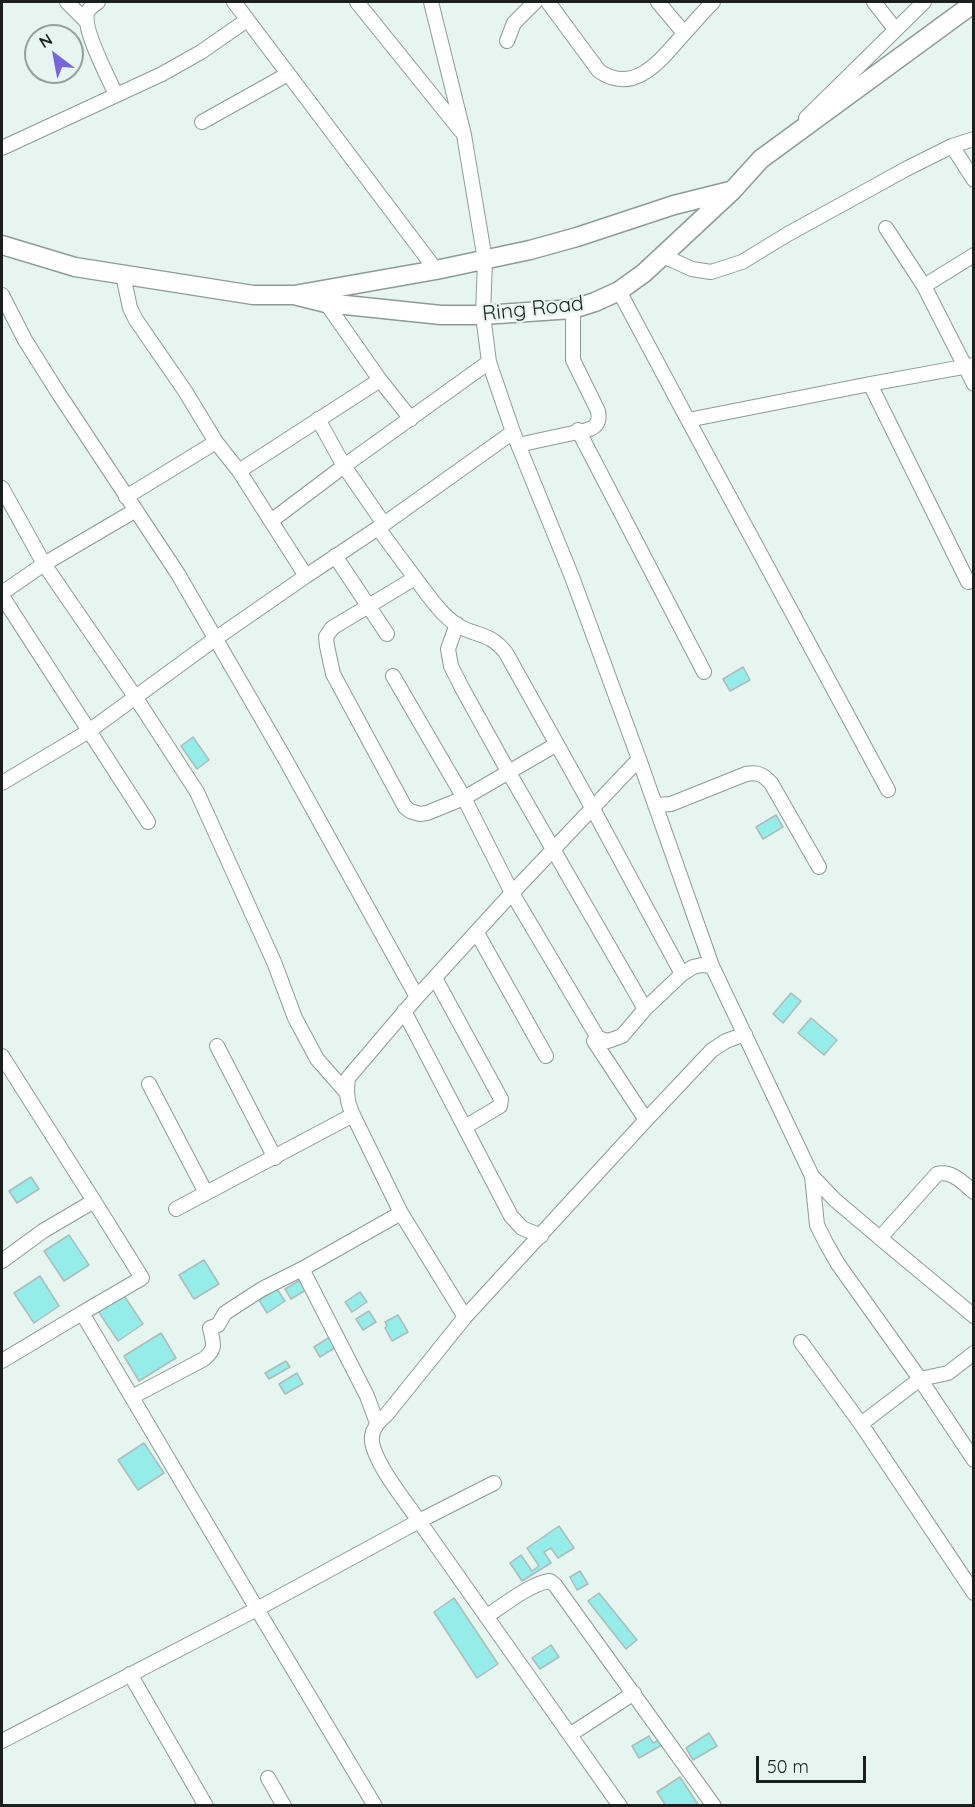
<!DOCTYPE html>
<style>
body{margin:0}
#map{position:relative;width:975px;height:1807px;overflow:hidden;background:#e6f5ef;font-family:Quicksand,sans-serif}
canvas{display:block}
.frame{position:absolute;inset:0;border:3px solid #1b201e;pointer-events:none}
.north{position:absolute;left:24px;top:24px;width:60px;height:60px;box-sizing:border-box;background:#e6f5ef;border:2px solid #95a09b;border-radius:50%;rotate:328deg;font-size:16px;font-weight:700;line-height:24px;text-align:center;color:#1b201e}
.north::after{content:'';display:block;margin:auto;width:21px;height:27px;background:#7764df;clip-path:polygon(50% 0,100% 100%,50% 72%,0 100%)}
.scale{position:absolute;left:756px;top:1756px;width:110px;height:27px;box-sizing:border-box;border:3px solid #1b201e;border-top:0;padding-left:8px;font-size:18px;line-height:21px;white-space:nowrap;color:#1b201e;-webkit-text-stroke:4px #e6f5ef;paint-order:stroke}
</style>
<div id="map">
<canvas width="975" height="1807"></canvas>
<div class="frame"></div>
<div class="north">N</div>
<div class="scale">50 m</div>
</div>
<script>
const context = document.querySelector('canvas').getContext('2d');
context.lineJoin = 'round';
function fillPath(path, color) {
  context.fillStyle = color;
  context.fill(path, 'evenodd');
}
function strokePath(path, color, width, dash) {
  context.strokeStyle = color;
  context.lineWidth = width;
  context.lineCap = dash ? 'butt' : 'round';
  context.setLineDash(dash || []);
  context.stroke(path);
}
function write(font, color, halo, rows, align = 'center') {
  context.font = font + ' Quicksand,sans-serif';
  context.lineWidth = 4.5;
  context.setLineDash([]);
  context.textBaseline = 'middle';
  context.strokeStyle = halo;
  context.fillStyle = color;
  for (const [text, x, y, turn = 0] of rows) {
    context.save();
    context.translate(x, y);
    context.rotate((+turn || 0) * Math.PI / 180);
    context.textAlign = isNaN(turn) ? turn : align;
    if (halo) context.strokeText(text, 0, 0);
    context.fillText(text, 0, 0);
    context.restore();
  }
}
const building = new Path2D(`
 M743 667 750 680 730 691 723 679Z
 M193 737 209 760 197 769 181 746Z
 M776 815 783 827 763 839 756 827Z
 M791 993 801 1001 783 1023 773 1014Z
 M811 1018 837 1040 824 1055 798 1033Z
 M31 1177 39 1189 17 1203 9 1191Z
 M69 1235 89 1265 64 1281 44 1251Z
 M204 1260 219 1284 194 1299 179 1275Z
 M40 1276 59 1306 34 1323 14 1293Z
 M300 1280 306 1290 291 1299 285 1289Z
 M277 1289 285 1301 267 1313 259 1300Z
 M360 1292 367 1302 352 1312 345 1302Z
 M123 1294 143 1324 118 1341 98 1311Z
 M369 1311 376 1322 363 1330 356 1319Z
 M398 1315 408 1332 392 1341 385 1328 387 1326 385 1322Z
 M161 1333 176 1358 139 1381 124 1356Z
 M333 1335 339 1345 320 1357 314 1347Z
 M286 1361 290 1367 269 1379 265 1373Z
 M297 1373 303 1384 285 1394 279 1384Z
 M144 1443 164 1473 138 1490 118 1460Z
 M559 1526 574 1548 558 1558 551 1548 544 1552 551 1563 522 1581 510 1563 521 1555 532 1571 539 1566 527 1548Z
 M580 1571 588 1584 577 1590 570 1577Z
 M599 1593 637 1640 626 1649 588 1601Z
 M454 1598 498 1664 477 1678 434 1612Z
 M551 1645 559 1657 540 1669 532 1658Z
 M709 1733 717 1746 693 1760 686 1748Z
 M649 1736 653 1743 659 1740 662 1745 639 1758 632 1746Z
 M680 1777 699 1806H666L657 1792Z`);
const minor = new Path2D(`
 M67 2 86 21
 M98 2C95 4 90 8 88 11 80 26 109 78 116 95
 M234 2 436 270
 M357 2 461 131
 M431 2 464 135 485 260 483 315 489 362 513 432 572 577 639 759 712 966 812 1176 835 1200 880 1238 937 1174C952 1170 963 1183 974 1192
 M548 2 599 71C634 95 660 61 681 37 692 25 702 13 713 2
 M658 2 684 33
 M874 2 895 29
 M507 41 514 23 535 2
 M806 118 924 2
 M202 122 288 74
 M952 146 974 180
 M2 148 162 74 201 52 247 20
 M886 228 924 286 974 384
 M663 256 692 269 711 272 742 262 788 234 906 169 952 146 974 139
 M123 275 130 308 136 320 185 391 216 442 239 471 306 576 384 524 513 432
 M924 286 974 255
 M619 291 688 420 870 384 974 365
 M2 295 25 340 57 391 178 574 284 757 417 997
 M326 303 380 380 411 419
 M870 384 968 582
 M318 419 344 466 384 524
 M688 420 888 790
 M578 430 704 672
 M518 445 587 430C597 427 600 421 598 411L573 360V309
 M239 471 380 380
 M2 488 44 564 136 698 197 792 274 962 295 1018 317 1059 346 1092
 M126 497 216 442
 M271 521 344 466 489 362
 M378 528 415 578 332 628 326 637 327 646 333 674 405 807 410 811 420 814 427 813 464 798 557 744
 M335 556 387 634
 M415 578C427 593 440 614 457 625 477 637 490 632 506 653L593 809 682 974
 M2 593 44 564 136 510
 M2 596 148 822
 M457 624 448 649 451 666 462 688 508 771 645 1009
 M393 676 464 798 512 893 598 1038 608 1041 622 1036 645 1009 682 974 693 967 702 965 712 966
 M2 783 89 731 215 639 306 576
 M655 805 671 804 746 774C758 772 762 774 771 783L819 867
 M477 933 546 1056
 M435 978 501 1099 500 1106 465 1127
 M404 1011 511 1216 522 1228 541 1236
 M594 1041 646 1120
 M217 1046 275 1158
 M2 1056 94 1201 142 1278 82 1313 257 1609 419 1521C407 1503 369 1457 372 1436 373 1427 380 1420 387 1414L465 1317 646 1120 712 1050 726 1041 745 1034
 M149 1084 206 1193
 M812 1176 817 1225 826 1243 838 1264 920 1379 974 1460
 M176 1209 353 1115
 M880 1238 974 1316
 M2 1261 43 1231 94 1201
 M302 1269 367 1396 377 1423
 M465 1317 401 1213 353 1115C347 1102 346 1093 348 1078L417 997 512 893 639 759
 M801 1342 861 1424 974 1593
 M2 1361 82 1313
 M132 1397 204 1359C217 1348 213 1343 210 1328L218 1325 225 1313 262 1289 302 1269 401 1213
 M861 1424 920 1379 948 1373 974 1353
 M494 1483 419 1521 620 1806
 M487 1616C504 1605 531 1583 550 1581L555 1585 714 1806
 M130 1674 206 1806
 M571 1734 634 1693
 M2 1741 257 1609 375 1806
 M268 1778 284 1806`);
const secondary = new Path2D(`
 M2 245 75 267 253 295H294L436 270 530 250 577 237 674 205 730 191
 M294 295 326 303 441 315H483L573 309 595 302 619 291 644 273 732 191 761 159 974 3`);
const streetNames = [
 ["Ring Road",533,309,-6]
];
fillPath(building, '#95ede9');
strokePath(building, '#acbcbb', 1.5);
strokePath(minor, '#8d9b95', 16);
strokePath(secondary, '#8d9b95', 21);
strokePath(minor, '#fff', 14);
strokePath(secondary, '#fff', 18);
write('21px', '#1b201e', '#e6f5ef', streetNames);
</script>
